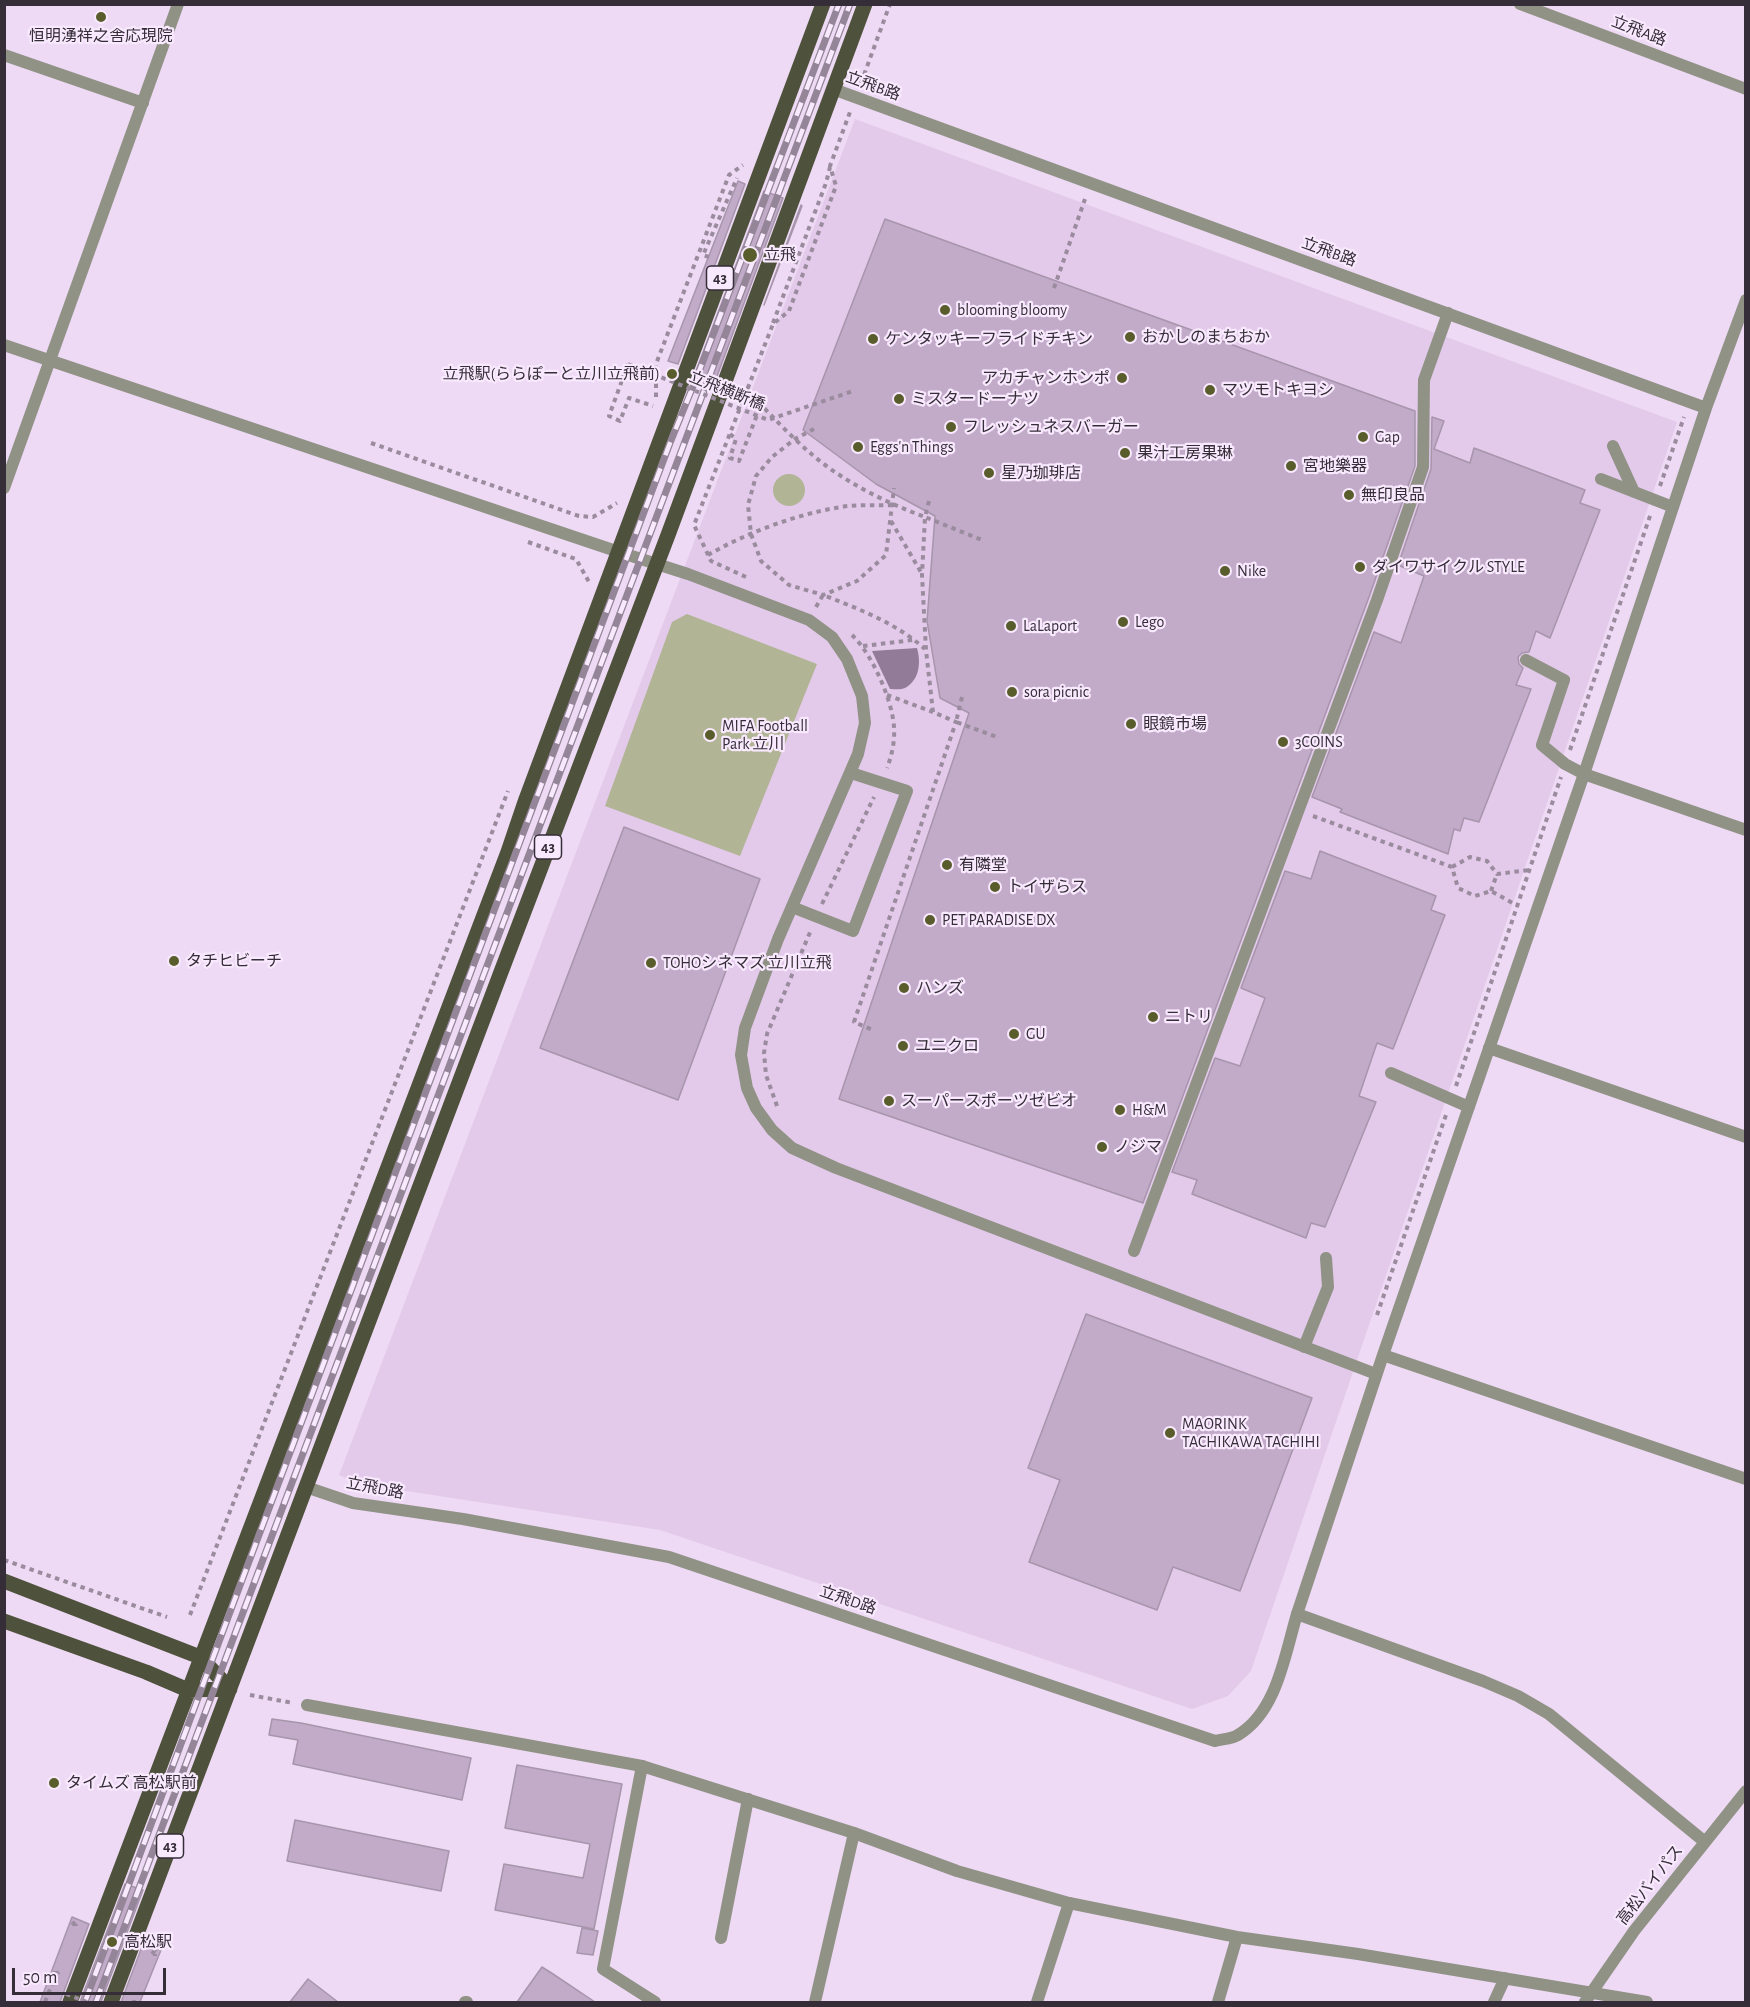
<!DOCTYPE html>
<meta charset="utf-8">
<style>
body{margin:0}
#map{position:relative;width:1750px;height:2007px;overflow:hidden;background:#eedaf4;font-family:"Alegreya Sans",sans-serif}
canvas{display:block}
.frame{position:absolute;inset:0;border:6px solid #352d37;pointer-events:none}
.scale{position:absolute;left:12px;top:1968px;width:154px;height:27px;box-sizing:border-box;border:3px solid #352d37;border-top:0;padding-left:8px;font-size:18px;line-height:21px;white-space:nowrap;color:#352d37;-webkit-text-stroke:4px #f9e9fe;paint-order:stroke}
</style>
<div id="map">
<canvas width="1750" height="2007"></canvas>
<div class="frame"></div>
<div class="scale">50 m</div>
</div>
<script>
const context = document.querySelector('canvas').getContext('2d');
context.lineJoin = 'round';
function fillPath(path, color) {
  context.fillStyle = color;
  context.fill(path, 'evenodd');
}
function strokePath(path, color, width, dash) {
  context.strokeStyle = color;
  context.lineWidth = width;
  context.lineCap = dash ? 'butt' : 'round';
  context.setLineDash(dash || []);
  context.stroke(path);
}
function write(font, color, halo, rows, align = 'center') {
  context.font = font + ' "Alegreya Sans","Noto Sans JP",sans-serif';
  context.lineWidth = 4.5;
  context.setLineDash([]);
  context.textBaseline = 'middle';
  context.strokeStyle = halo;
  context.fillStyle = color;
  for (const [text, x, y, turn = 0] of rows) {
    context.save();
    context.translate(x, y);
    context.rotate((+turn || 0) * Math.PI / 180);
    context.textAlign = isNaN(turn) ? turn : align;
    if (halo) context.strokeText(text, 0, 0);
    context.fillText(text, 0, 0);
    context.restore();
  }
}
const built = new Path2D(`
 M855 119 1677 422 1251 1671 1228 1696 1192 1709 660 1530 361 1484 339 1475Z`);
const green = new Path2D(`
 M773 490a16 16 0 1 1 32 0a16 16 0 1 1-32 0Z
 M687 614 817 664 740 856 605 806 672 622Z`);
const water = new Path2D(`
 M917 648C921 662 920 680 905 688 901 690 894 689 890 689L872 651Z`);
const building = new Path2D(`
 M738 181 745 184 678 364 668 361Z
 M764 191 783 198 716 379 696 371Z
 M801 205 802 206 764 305Z
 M885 219 1415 411V466L1369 597 1143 1203 839 1099 969 713 940 698 927 621 935 516 876 484 803 430Z
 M1432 417 1444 421 1434 449 1470 463 1474 448 1585 490 1580 503 1600 510 1550 638 1536 631 1529 652 1522 653 1518 657 1519 664 1523 668 1516 685 1531 689 1479 822 1464 818 1460 831 1454 829 1448 854 1340 812 1342 809 1312 797 1374 632 1401 643 1424 576 1398 565 1431 469Z
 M624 827 760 879 678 1100 540 1048Z
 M1320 851 1436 896 1431 910 1445 915 1393 1049 1377 1043 1359 1096 1376 1102 1325 1227 1311 1223 1306 1238 1192 1194 1197 1180 1172 1172 1215 1058 1240 1066 1265 998 1241 988 1285 871 1311 879Z
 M1086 1314 1312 1398 1240 1591 1173 1567 1157 1610 1029 1562 1060 1480 1028 1468Z
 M272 1719 301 1723 471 1758 462 1800 293 1764 298 1740 269 1735Z
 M517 1765 622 1784 594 1929 495 1910 504 1864 583 1878 590 1844 505 1828Z
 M295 1820 449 1851 441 1891 287 1861Z
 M125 1884 143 1890 101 2002H80Z
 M72 1917 89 1924 60 2002H40Z
 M582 1928 598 1931 593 1955 577 1953Z
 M143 1944 161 1950 140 2002H121Z
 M542 1967 553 1974 595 2002H517Z
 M308 1979 338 2002H290Z`);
const path = new Path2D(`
 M861 83 890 4
 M709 257 703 255 737 178
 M1054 288 1085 199
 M773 323 826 183 830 167
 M628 364 609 416 620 421 629 398 653 406
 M746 389C773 417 805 453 838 474 865 492 895 506 925 517L922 575 926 650 933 712 956 722 854 1022 873 1030
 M656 397V364L729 175 743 165
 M814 429 795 439 772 457 756 476 748 505 751 534 761 561 789 585 823 595 857 581 886 555 894 488
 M730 434 736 439 730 458 739 461 757 415
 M371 443 579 516 593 517 617 503
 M1660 486 1684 417
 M929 501 925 517 982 540
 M891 521 922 574
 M528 542 576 559 589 582
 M708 555C746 533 797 514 841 507 857 504 875 506 892 505
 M746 577 711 561 694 525 773 324 789 311 836 186 830 166 850 112
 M816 607 823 595C859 609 896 623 925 649
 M852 635C872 654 892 699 894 727 895 741 892 755 887 768
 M863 646 913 640
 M887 695 933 712
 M962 697 956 722 997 737
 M1570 750 1651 513
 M1313 816 1452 867 1458 888 1475 896 1491 891 1518 906
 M1452 867 1470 857 1487 861 1497 874 1529 870
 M1491 891 1497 874
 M822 904 874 797
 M1456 1086 1561 777
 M777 1106 766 1075 764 1053 767 1034 811 930
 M1377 1315 1447 1112
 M4 1560 167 1617
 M190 1615 508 791
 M250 1695 293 1703
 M72 1925 76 1921V1926
 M155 1950 165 1937
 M152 1954 155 1950V1956
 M55 1971V1976L59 1972
 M134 2000V2002
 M45 2002 55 1976`);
const service = new Path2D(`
 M1520 4 1746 89
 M4 55 143 103
 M4 345 619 552
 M4 488 178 4
 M792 907 853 931 907 791 851 773
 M1134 1251 1377 600 1423 467 1424 380 1448 313
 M306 1487 353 1503 463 1519 669 1557 1215 1741C1222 1739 1232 1739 1238 1735 1277 1712 1285 1654 1297 1614
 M642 1766 603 1969 655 2002
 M721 1938 748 1799
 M465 2002H467
 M815 2002 854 1833
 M1037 2002 1069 1903`);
const minor = new Path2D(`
 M1584 774 1746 830
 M1489 1048 1746 1137
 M307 1705 642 1766 854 1833 957 1871 1069 1903 1237 1937 1358 1954 1647 2002
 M1218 2002 1237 1937
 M1494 2002 1505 1978`);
const tertiary = new Path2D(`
 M833 89 1706 408 1746 300
 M1706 408 1584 774 1383 1355 1746 1479
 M1613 446 1634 492
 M1601 479 1673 507
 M619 552 688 574 809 620 832 637 847 659 862 696 865 723 858 754 778 939 745 1028 741 1055 747 1088 756 1108 772 1130 792 1148 836 1168 1376 1374
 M1526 660 1564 680 1542 745 1565 764 1584 774
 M1391 1073 1469 1107
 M1304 1347 1328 1287 1326 1258
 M1383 1355 1297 1614 1483 1681 1518 1696 1549 1714 1705 1842
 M1585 2002 1634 1931 1746 1791`);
const primary = new Path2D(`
 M4 1581 200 1657 230 1689
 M4 1621 146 1672 188 1690 230 1689
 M70 2002 508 852 526 799 823 4
 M111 2002 501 972 668 535 865 4`);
const rail = new Path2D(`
 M85 2002 233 1604 670 443 700 369 839 4
 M96 2002 850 4`);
const pathBridge = new Path2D(`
 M628 364 768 420 853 391
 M66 1994 87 2002`);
const markers = [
 [101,17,6,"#585d2b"],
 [750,255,8,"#585d2b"],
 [945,310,6,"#585d2b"],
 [1130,337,6,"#585d2b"],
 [873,339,6,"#585d2b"],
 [672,374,6,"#585d2b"],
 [1122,378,6,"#585d2b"],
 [1210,390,6,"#585d2b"],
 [899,399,6,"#585d2b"],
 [951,427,6,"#585d2b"],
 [1363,437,6,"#585d2b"],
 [858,447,6,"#585d2b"],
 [1125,453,6,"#585d2b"],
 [1291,466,6,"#585d2b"],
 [989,473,6,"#585d2b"],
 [1349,495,6,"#585d2b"],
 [1360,567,6,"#585d2b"],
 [1225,571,6,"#585d2b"],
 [1123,622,6,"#585d2b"],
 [1011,626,6,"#585d2b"],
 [1012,692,6,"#585d2b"],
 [1131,724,6,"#585d2b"],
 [710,735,6,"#585d2b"],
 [1283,742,6,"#585d2b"],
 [947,865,6,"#585d2b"],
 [995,887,6,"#585d2b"],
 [930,920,6,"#585d2b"],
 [174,961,6,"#585d2b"],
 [651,963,6,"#585d2b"],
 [904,988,6,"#585d2b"],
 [1153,1017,6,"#585d2b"],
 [1014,1034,6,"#585d2b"],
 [903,1046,6,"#585d2b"],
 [889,1101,6,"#585d2b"],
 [1120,1110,6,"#585d2b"],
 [1102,1147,6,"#585d2b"],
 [1170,1433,6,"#585d2b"],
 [54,1783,6,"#585d2b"],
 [112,1942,6,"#585d2b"]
];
const shields = [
 [720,278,27],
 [548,847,27],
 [170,1846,27]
];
const shieldNames = [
 ["43",720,278],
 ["43",548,847],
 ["43",170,1846]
];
const streetNames = [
 ["立飛A路",1639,31,21],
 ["立飛B路",873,86,20],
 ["立飛B路",1329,252,20],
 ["立飛横断橋",727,391,22],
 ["立飛D路",375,1488,11],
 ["立飛D路",848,1600,19],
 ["高松バイパス",1650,1885,-52]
];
const poiNames = [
 ["恒明湧祥之舎応現院",101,36,"center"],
 ["立飛",764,255],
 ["blooming bloomy",957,310],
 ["おかしのまちおか",1142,337],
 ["ケンタッキーフライドチキン",885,339],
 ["立飛駅(ららぽーと立川立飛前)",660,374,"right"],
 ["アカチャンホンポ",1110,378,"right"],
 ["マツモトキヨシ",1222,390],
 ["ミスタードーナツ",911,399],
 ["フレッシュネスバーガー",963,427],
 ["Gap",1375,437],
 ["Eggs'n Things",870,447],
 ["果汁工房果琳",1137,453],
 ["宮地樂器",1303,466],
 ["星乃珈琲店",1001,473],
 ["無印良品",1361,495],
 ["ダイワサイクル STYLE",1372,567],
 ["Nike",1237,571],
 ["Lego",1135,622],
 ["LaLaport",1023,626],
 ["sora picnic",1024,692],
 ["眼鏡市場",1143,724],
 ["MIFA Football",722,726],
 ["Park 立川",722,744],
 ["3COINS",1295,742],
 ["有隣堂",959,865],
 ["トイザらス",1007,887],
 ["PET PARADISE DX",942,920],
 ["タチヒビーチ",186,961],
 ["TOHOシネマズ 立川立飛",663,963],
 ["ハンズ",916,988],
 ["ニトリ",1165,1017],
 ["GU",1026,1034],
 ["ユニクロ",915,1046],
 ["スーパースポーツゼビオ",901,1101],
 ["H&M",1132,1110],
 ["ノジマ",1114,1147],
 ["MAORINK",1182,1424],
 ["TACHIKAWA TACHIHI",1182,1442],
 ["タイムズ 高松駅前",66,1783],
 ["高松駅",124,1942]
];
fillPath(built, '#e3caea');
fillPath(green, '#b1b596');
fillPath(water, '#927b98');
fillPath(building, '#c2aac9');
strokePath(building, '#a795ac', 1.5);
strokePath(path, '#9a8c9e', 4, [4.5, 4.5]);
strokePath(service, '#909286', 12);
strokePath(minor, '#909286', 12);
strokePath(tertiary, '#909286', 12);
strokePath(primary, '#4e513b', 15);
strokePath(rail, '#948698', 7);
strokePath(rail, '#f9e9fe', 4.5, [14]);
strokePath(pathBridge, '#9a8c9e', 4, [4.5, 4.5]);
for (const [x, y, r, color] of markers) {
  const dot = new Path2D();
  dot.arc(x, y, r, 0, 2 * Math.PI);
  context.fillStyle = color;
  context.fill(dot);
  strokePath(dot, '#f9e9fe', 2);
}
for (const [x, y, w] of shields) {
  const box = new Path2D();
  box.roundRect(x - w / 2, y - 12, w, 24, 4.5);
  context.fillStyle = '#f9e9fe';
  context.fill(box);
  strokePath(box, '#352d37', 1.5);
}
write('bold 15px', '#352d37', null, shieldNames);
write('16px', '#352d37', '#f9e9fe', streetNames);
write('16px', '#352d37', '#f9e9fe', poiNames, 'left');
</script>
